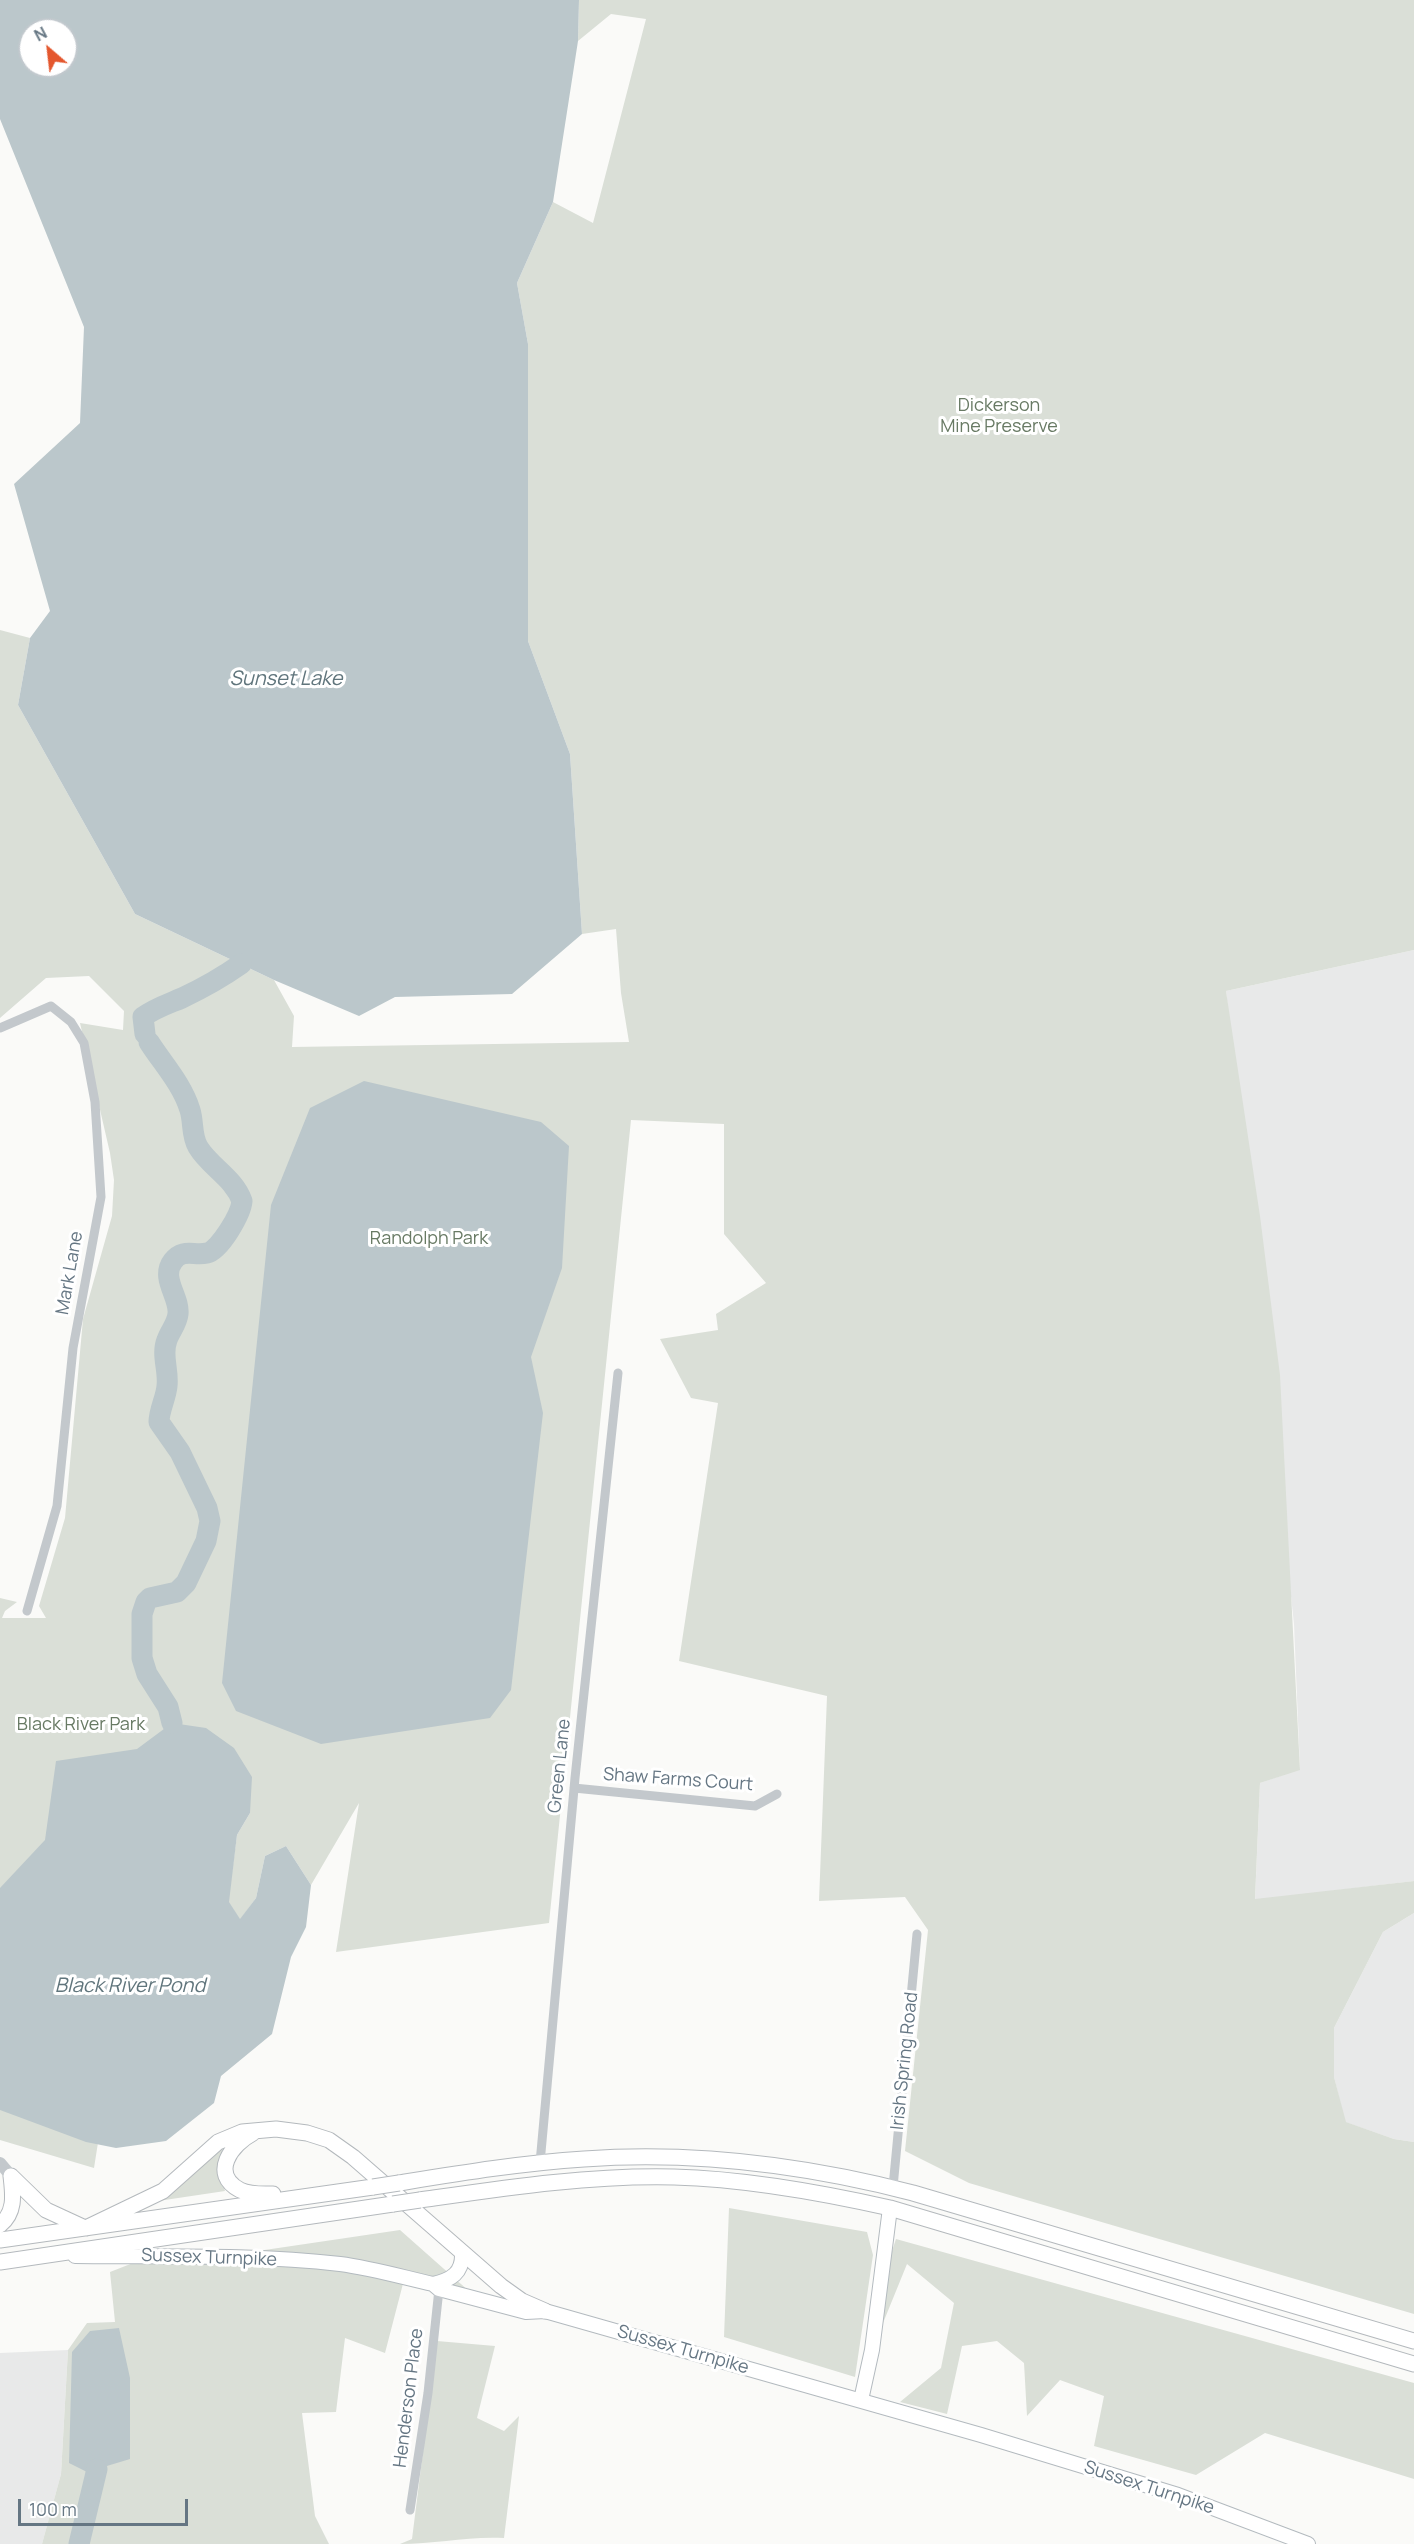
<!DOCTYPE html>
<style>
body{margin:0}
#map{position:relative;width:1414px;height:2544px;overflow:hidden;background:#fafaf8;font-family:Manrope,sans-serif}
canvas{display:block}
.north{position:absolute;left:18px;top:18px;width:60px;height:60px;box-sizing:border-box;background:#fff;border:2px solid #c1c8cd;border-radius:50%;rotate:332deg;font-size:16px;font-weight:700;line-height:24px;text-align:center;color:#657683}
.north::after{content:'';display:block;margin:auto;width:21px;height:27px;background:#e4572e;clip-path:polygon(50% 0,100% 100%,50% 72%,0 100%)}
.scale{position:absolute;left:18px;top:2499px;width:170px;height:27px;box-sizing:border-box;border:3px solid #657683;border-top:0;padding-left:8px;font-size:18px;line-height:21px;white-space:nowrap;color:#657683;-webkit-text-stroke:4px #fff;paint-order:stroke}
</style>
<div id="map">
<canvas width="1414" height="2544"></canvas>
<div class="north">N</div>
<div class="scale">100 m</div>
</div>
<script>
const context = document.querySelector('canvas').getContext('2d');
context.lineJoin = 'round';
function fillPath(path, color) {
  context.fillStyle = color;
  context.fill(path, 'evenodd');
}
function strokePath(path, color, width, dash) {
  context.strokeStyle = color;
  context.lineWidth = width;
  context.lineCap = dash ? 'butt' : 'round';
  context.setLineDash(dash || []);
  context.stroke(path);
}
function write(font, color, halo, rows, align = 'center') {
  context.font = font + ' Manrope,sans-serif';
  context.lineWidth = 6;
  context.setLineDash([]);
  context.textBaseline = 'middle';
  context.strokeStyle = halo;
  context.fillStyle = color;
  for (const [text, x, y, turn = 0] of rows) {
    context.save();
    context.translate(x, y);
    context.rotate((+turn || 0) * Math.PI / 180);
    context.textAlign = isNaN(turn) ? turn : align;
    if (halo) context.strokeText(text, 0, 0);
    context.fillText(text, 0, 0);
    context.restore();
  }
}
const built = new Path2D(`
 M1414 950V1881L1255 1900 1260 1783 1300 1769 1294 1624 1226 991Z
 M1414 1913V2142L1394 2139 1345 2122 1334 2077V2028L1383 1932Z
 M68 2350 61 2474 42 2544H0V2353Z`);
const green = new Path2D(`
 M579 0H1414V950L1226 991 1260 1216 1280 1375 1300 1770 1260 1783 1255 1899 1414 1881V1913L1383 1932 1334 2028V2077L1346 2122 1394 2139 1414 2142V2314L969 2183 905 2151 928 1930 905 1897 819 1901 827 1696 679 1661 718 1403 691 1398 660 1339 718 1330 716 1314 766 1283 724 1234V1124L631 1120 549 1923 336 1952 359 1803 311 1885 286 1846 265 1856 256 1898 240 1920 228 1902 237 1835 250 1813 163 1730 94 2168 0 2140V1598L17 1602 5 1611 2 1618H46L39 1606 65 1518 83 1319 112 1216 114 1180 110 1153 80 1023 123 1030 124 1011 89 976 46 978 0 1018V630L30 638 18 705 135 914 274 980 294 1016 292 1047 629 1042 621 993 616 929 582 934 570 754 528 641V344L517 283 553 202 593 223 646 19 611 14 578 41Z
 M225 2145C215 2163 220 2174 225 2191L158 2201Z
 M729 2208 867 2232 873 2255 855 2377 724 2337Z
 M400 2230 470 2292 405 2276 385 2353 345 2338 336 2412 302 2413 315 2516 329 2544H42L61 2474 68 2350 87 2323 115 2322 110 2272 133 2263 224 2256Z
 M896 2239 1414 2383V2479L1265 2433 1196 2475 1094 2446 1104 2396 1060 2380 1027 2416 1024 2363 997 2341 962 2346 947 2414 900 2402 941 2368 954 2303 907 2264 883 2323 890 2257Z
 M437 2341 495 2346 477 2418 504 2431 519 2416 504 2538C469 2536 435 2544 400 2544L412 2539Z`);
const water = new Path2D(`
 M0 0H579L578 41 553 202 517 283 528 344V641L570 754 582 934 512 994 395 997 359 1016 274 980 135 914 18 705 30 638 50 611 14 484 80 423 84 327 0 119ZM30 30H66V66H30Z
 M364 1081 541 1122 569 1146 562 1268 531 1357 543 1413 511 1690 490 1718 321 1744 236 1711 222 1683 271 1205 310 1108Z
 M172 1723 206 1728 234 1748 252 1777 250 1813 237 1835 229 1902 240 1919 256 1898 265 1856 286 1846 311 1885 306 1927 291 1957 272 2034 221 2076 214 2103 166 2141 116 2148 86 2142 0 2110V1888L45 1840 56 1761 137 1749Z
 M119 2328 130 2378V2459L87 2472 69 2463 72 2352 90 2331Z`);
const river = new Path2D(`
 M145 1034 143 1017C155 1008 168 1004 182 998 201 989 224 976 241 964
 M149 1042C163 1064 182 1084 190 1110 194 1123 191 1135 198 1147 210 1167 234 1178 242 1201 241 1214 220 1250 207 1253 194 1256 183 1248 173 1261 160 1278 180 1297 178 1314 177 1324 170 1331 167 1340 161 1355 169 1370 167 1386 166 1398 159 1410 159 1422L180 1452 207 1508 210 1521 206 1541 186 1583 177 1592 150 1598 146 1602 142 1614V1658L147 1674 168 1707 172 1723
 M79 2544 97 2469`);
const minor = new Path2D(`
 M0 1028 51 1006 71 1022 84 1043 95 1102 101 1197 73 1348 57 1506 27 1611
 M574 1788 755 1806 777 1794
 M540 2163 575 1778 618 1373
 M893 2187 917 1934
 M410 2510 428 2393 439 2289`);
const tertiary = new Path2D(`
 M0 2163 11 2176`);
const secondary = new Path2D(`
 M75 2256C163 2257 252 2254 340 2264 371 2268 402 2277 433 2284L439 2289 526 2312 545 2311 981 2435 1178 2495 1308 2544
 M433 2284C451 2280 463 2273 462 2253
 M861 2400 872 2350 890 2208`);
const trunk = new Path2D(`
 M253 2133C232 2144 209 2174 240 2190 250 2195 262 2194 273 2194
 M11 2176 46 2210 85 2228
 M399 2183C461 2173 522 2163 584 2159 696 2151 805 2165 913 2193L1414 2341
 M420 2200C504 2188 588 2175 674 2177 747 2179 819 2192 890 2208L1414 2364
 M0 2225C16 2212 13 2194 11 2176
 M86 2228 163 2191 218 2142 242 2132 276 2129 307 2133 329 2140 353 2157 501 2286 522 2301 545 2311
 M0 2240 373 2187
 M0 2262 393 2204`);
const trunkBridge = new Path2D(`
 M373 2187 399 2183
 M393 2204 420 2200`);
const parkNames = [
 ["Dickerson",999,406],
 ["Mine Preserve",999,427],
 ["Randolph Park",429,1239],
 ["Black River Park",81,1725]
];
const streetNames = [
 ["Mark Lane",70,1273,-80],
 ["Green Lane",560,1766,-84],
 ["Shaw Farms Court",678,1780,4],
 ["Irish Spring Road",905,2061,-84],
 ["Sussex Turnpike",209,2258,2],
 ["Sussex Turnpike",683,2350,16],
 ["Henderson Place",409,2398,-83],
 ["Sussex Turnpike",1149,2488,18]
];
const waterNames = [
 ["Sunset Lake",286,679],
 ["Black River Pond",130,1986]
];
fillPath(built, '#e8e9e9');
fillPath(green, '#dadfd7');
fillPath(water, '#bbc7cb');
strokePath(river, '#bbc7cb', 21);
strokePath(secondary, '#b3babf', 16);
strokePath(trunk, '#b4b9bd', 17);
strokePath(minor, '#c3c8cc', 9);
strokePath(tertiary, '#c3c8cc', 12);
strokePath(secondary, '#fff', 14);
strokePath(trunk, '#fff', 15);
strokePath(trunkBridge, '#b4b9bd', 17, []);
strokePath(trunkBridge, '#fff', 15);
write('18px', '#687a64', '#fff', parkNames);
write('18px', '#657683', '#fff', streetNames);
write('italic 20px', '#60757c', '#fff', waterNames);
</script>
